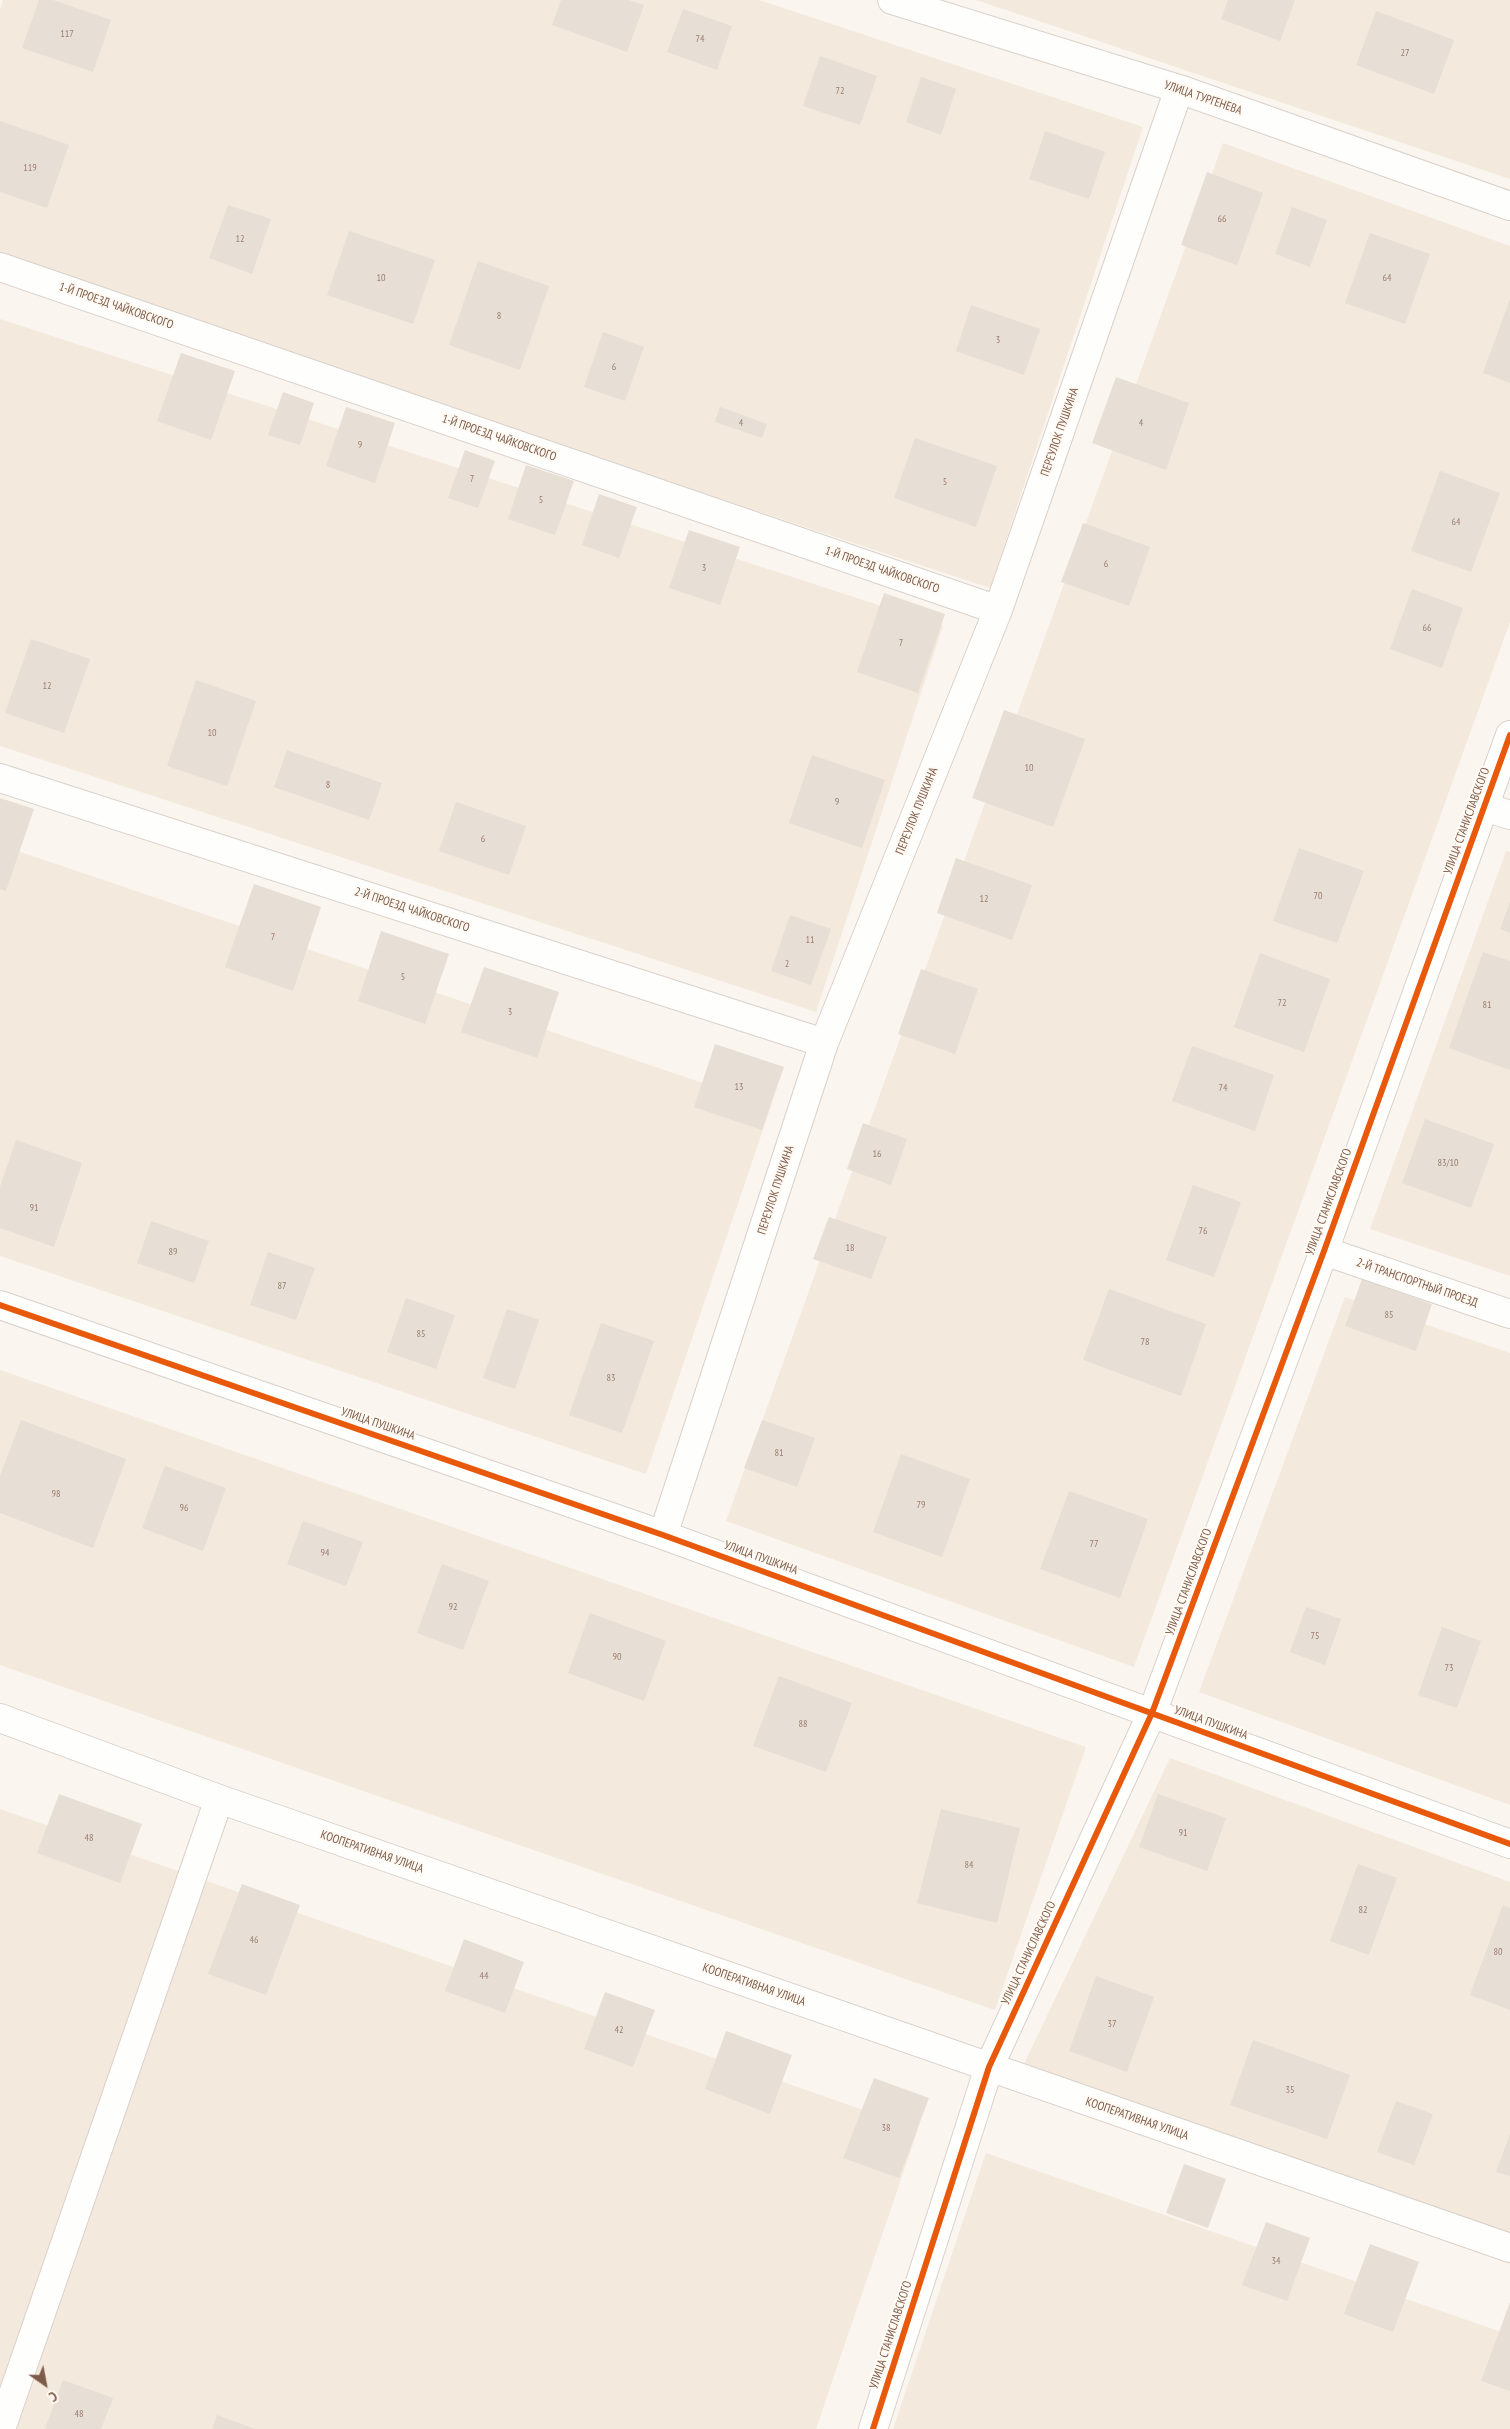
<!DOCTYPE html>
<meta charset="utf-8">
<style>
body{margin:0}
#map{position:relative;width:1510px;height:2429px;overflow:hidden;background:#faf6ef;font-family:"PT Sans Narrow",sans-serif}
canvas{display:block}
.north{position:absolute;left:20px;top:2359px;width:50px;height:50px;-webkit-text-stroke:4px #fffaf3;paint-order:stroke;rotate:147deg;font-size:14px;font-weight:700;line-height:20px;text-align:center;color:#7e5b49}
.north::after{content:'';display:block;margin:auto;width:18px;height:22px;background:#7e5b49;clip-path:polygon(50% 0,100% 100%,50% 72%,0 100%)}
</style>
<div id="map">
<canvas width="1510" height="2429"></canvas>
<div class="north">С</div>
</div>
<script>
const context = document.querySelector('canvas').getContext('2d');
context.lineJoin = 'round';
function fillPath(path, color) {
  context.fillStyle = color;
  context.fill(path, 'evenodd');
}
function strokePath(path, color, width, dash) {
  context.strokeStyle = color;
  context.lineWidth = width;
  context.lineCap = dash ? 'butt' : 'round';
  context.setLineDash(dash || []);
  context.stroke(path);
}
function write(font, color, halo, rows, align = 'center') {
  context.font = font + ' "PT Sans Narrow",sans-serif';
  context.lineWidth = 4;
  context.setLineDash([]);
  context.textBaseline = 'middle';
  context.strokeStyle = halo;
  context.fillStyle = color;
  for (const [text, x, y, turn = 0] of rows) {
    context.save();
    context.translate(x, y);
    context.rotate((+turn || 0) * Math.PI / 180);
    context.textAlign = isNaN(turn) ? turn : align;
    if (halo) context.strokeText(text, 0, 0);
    context.fillText(text, 0, 0);
    context.restore();
  }
}
const residential = new Path2D(`
 M3 0H759L1143 127 990 588 0 261V9Z
 M976 0H1510V179Z
 M1223 143 1510 246V622L1134 1667 726 1521Z
 M0 319 943 626 816 1012 0 746Z
 M0 845 771 1106 646 1474 0 1256Z
 M1506 851 1510 852V1276L1370 1229Z
 M1345 1297 1510 1353V1805L1199 1692Z
 M0 1370 1086 1747 995 2010 0 1665Z
 M1170 1758 1510 1882V2258L1014 2085Z
 M0 1809 918 2129 816 2429H0Z
 M986 2153 1510 2335V2429H893Z`);
const building = new Path2D(`
 M39 0H53L111 20 93 72 22 48Z
 M561 0H628L644 5 627 52 552 25Z
 M1228 0H1295L1280 41 1221 19Z
 M683 9 732 26 717 70 667 52Z
 M1376 11 1454 40 1434 94 1356 65Z
 M820 56 877 76 860 125 803 106Z
 M921 77 956 89 941 135 906 122Z
 M0 121 69 145 47 208 0 192Z
 M1045 131 1105 152 1089 199 1029 179Z
 M1207 172 1263 193 1237 265 1181 245Z
 M228 205 271 219 252 274 209 258Z
 M1292 207 1327 220 1310 267 1275 254Z
 M349 231 435 260 413 324 327 295Z
 M1370 233 1430 254 1405 324 1345 303Z
 M478 261 549 286 520 370 449 345Z
 M1510 299V383L1483 373Z
 M971 305 1040 329 1024 375 956 351Z
 M603 332 644 347 625 401 584 387Z
 M181 353 235 371 211 440 157 421Z
 M1116 377 1189 403 1166 470 1092 443Z
 M283 392 314 403 300 445 268 435Z
 M346 407 395 423 375 483 326 466Z
 M720 407 767 424 762 438 715 422Z
 M915 438 997 466 976 527 894 498Z
 M465 450 495 461 478 508 448 498Z
 M526 465 574 481 555 535 508 519Z
 M1440 471 1500 493 1471 572 1411 551Z
 M599 494 637 507 619 558 582 545Z
 M1083 523 1150 547 1129 606 1061 582Z
 M689 530 740 547 720 605 669 588Z
 M1412 589 1463 608 1442 668 1390 649Z
 M884 593 945 614 918 693 857 672Z
 M31 639 90 659 64 733 5 713Z
 M196 680 256 701 227 786 167 766Z
 M1004 710 1085 739 1053 827 972 798Z
 M287 750 382 783 369 820 274 787Z
 M812 755 885 780 862 848 789 823Z
 M0 798 34 809 6 891 0 889Z
 M456 802 526 826 509 875 439 851Z
 M1299 848 1364 871 1337 943 1273 921Z
 M956 858 1032 885 1012 940 937 913Z
 M254 884 321 907 293 991 225 967Z
 M1510 902V933L1500 929Z
 M790 915 831 929 811 985 771 971Z
 M381 931 449 954 425 1024 358 1001Z
 M1483 952 1510 961V1070L1449 1048Z
 M1260 953 1330 979 1304 1052 1234 1027Z
 M484 967 559 992 537 1058 461 1032Z
 M921 969 978 989 955 1054 898 1034Z
 M715 1044 784 1067 762 1130 694 1107Z
 M1192 1046 1274 1075 1255 1131 1172 1101Z
 M1425 1119 1494 1144 1471 1208 1402 1183Z
 M863 1123 907 1139 891 1185 847 1169Z
 M16 1140 82 1163 54 1247 0 1228V1187Z
 M1193 1185 1241 1202 1214 1277 1166 1260Z
 M829 1217 887 1237 871 1279 813 1259Z
 M151 1221 209 1241 194 1283 137 1263Z
 M268 1252 315 1268 296 1320 250 1305Z
 M1362 1279 1432 1304 1416 1351 1345 1326Z
 M1109 1289 1206 1324 1181 1396 1083 1360Z
 M406 1298 455 1315 436 1369 387 1352Z
 M507 1309 539 1320 515 1389 483 1378Z
 M601 1323 654 1341 622 1433 569 1415Z
 M21 1420 126 1459 93 1548 0 1513V1476Z
 M762 1420 815 1438 797 1487 744 1468Z
 M901 1454 970 1479 942 1557 873 1532Z
 M165 1466 226 1488 203 1551 142 1528Z
 M1069 1491 1148 1519 1120 1598 1040 1569Z
 M303 1521 363 1542 346 1586 287 1564Z
 M442 1564 489 1581 463 1650 417 1633Z
 M1306 1607 1341 1619 1325 1665 1290 1652Z
 M590 1613 666 1641 644 1701 568 1673Z
 M1442 1627 1481 1641 1457 1708 1418 1695Z
 M779 1676 852 1703 826 1772 753 1746Z
 M59 1794 142 1824 120 1883 37 1853Z
 M1158 1794 1226 1818 1207 1871 1139 1847Z
 M941 1809 1020 1828 997 1923 917 1903Z
 M1358 1864 1397 1878 1369 1955 1330 1941Z
 M242 1884 300 1905 266 1995 208 1974Z
 M1503 1905 1510 1908V2010L1470 1995Z
 M464 1939 524 1962 505 2013 445 1991Z
 M1096 1976 1154 1997 1127 2072 1069 2051Z
 M605 1992 655 2010 633 2067 584 2049Z
 M726 2031 792 2055 770 2114 705 2089Z
 M1253 2040 1350 2075 1327 2139 1230 2105Z
 M874 2078 929 2098 899 2178 843 2158Z
 M1396 2101 1433 2114 1414 2165 1377 2152Z
 M1510 2134V2176L1496 2172Z
 M1184 2164 1226 2179 1208 2228 1166 2213Z
 M1266 2222 1310 2238 1287 2301 1242 2285Z
 M1370 2244 1419 2262 1393 2332 1344 2314Z
 M1510 2302V2391L1481 2381Z
 M63 2380 113 2398 101 2429H45Z
 M217 2415 255 2429H212Z`);
const minor = new Path2D(`
 M892 0 1179 89 1510 206
 M0 267 998 610
 M0 778 824 1043
 M1484 807 1510 815
 M1324 1251 1510 1314
 M0 1305 663 1535 1510 1844
 M663 1535 824 1043 998 610 1179 89
 M0 1718 219 1799 1510 2248
 M1 2429 219 1799
 M873 2429 989 2067 1152 1713 1324 1251 1510 735`);
const cycleway = new Path2D(`
 M0 1305 663 1535 1510 1844
 M873 2429 989 2067 1152 1713 1324 1251 1510 735`);
const numberNames = [
 ["117",67,34],
 ["74",700,39],
 ["27",1405,53],
 ["72",840,91],
 ["119",30,168],
 ["66",1222,219],
 ["12",240,239],
 ["10",381,278],
 ["64",1387,278],
 ["8",499,316],
 ["3",998,340],
 ["6",614,367],
 ["4",741,423],
 ["4",1141,423],
 ["9",360,445],
 ["7",472,479],
 ["5",945,482],
 ["5",541,500],
 ["64",1456,522],
 ["6",1106,564],
 ["3",704,568],
 ["66",1427,628],
 ["7",901,643],
 ["12",47,686],
 ["10",212,733],
 ["10",1029,768],
 ["8",328,785],
 ["9",837,802],
 ["6",483,839],
 ["70",1318,896],
 ["12",984,899],
 ["7",273,937],
 ["11",810,940],
 ["2",787,964],
 ["5",403,977],
 ["72",1282,1003],
 ["81",1487,1005],
 ["3",510,1012],
 ["13",739,1087],
 ["74",1223,1088],
 ["16",877,1154],
 ["83/10",1448,1163],
 ["91",34,1208],
 ["76",1203,1231],
 ["18",850,1248],
 ["89",173,1252],
 ["87",282,1286],
 ["85",1389,1315],
 ["85",421,1334],
 ["78",1145,1342],
 ["83",611,1378],
 ["81",779,1453],
 ["98",56,1494],
 ["79",921,1505],
 ["96",184,1508],
 ["77",1094,1544],
 ["94",325,1553],
 ["92",453,1607],
 ["75",1315,1636],
 ["90",617,1657],
 ["73",1449,1668],
 ["88",803,1724],
 ["91",1183,1833],
 ["48",89,1838],
 ["84",969,1865],
 ["82",1363,1910],
 ["46",254,1940],
 ["80",1498,1952],
 ["44",484,1976],
 ["37",1112,2024],
 ["42",619,2030],
 ["35",1290,2090],
 ["38",886,2128],
 ["34",1276,2261],
 ["48",79,2414]
];
const streetNames = [
 ["УЛИЦА ТУРГЕНЕВА",1203,98,19],
 ["1-Й ПРОЕЗД ЧАЙКОВСКОГО",116,306,19],
 ["ПЕРЕУЛОК ПУШКИНА",1060,432,-71],
 ["1-Й ПРОЕЗД ЧАЙКОВСКОГО",499,438,19],
 ["1-Й ПРОЕЗД ЧАЙКОВСКОГО",882,570,19],
 ["ПЕРЕУЛОК ПУШКИНА",917,811,-68],
 ["УЛИЦА СТАНИСЛАВСКОГО",1467,821,-70],
 ["2-Й ПРОЕЗД ЧАЙКОВСКОГО",412,910,18],
 ["ПЕРЕУЛОК ПУШКИНА",776,1190,-72],
 ["УЛИЦА СТАНИСЛАВСКОГО",1329,1202,-70],
 ["2-Й ТРАНСПОРТНЫЙ ПРОЕЗД",1417,1283,19],
 ["УЛИЦА ПУШКИНА",378,1424,19],
 ["УЛИЦА ПУШКИНА",761,1558,20],
 ["УЛИЦА СТАНИСЛАВСКОГО",1189,1582,-70],
 ["УЛИЦА ПУШКИНА",1211,1723,20],
 ["КООПЕРАТИВНАЯ УЛИЦА",372,1852,19],
 ["УЛИЦА СТАНИСЛАВСКОГО",1029,1953,-65],
 ["КООПЕРАТИВНАЯ УЛИЦА",754,1985,19],
 ["КООПЕРАТИВНАЯ УЛИЦА",1137,2119,19],
 ["УЛИЦА СТАНИСЛАВСКОГО",891,2335,-72]
];
fillPath(residential, '#f3e9dc');
fillPath(building, '#e7ded5');
strokePath(minor, '#dad1cb', 30);
strokePath(minor, '#fefefd', 28);
strokePath(cycleway, '#e8590c', 6);
write('10px', '#9a7e6e', null, numberNames);
write('12px', '#7e5b49', '#fffaf3', streetNames);
</script>
